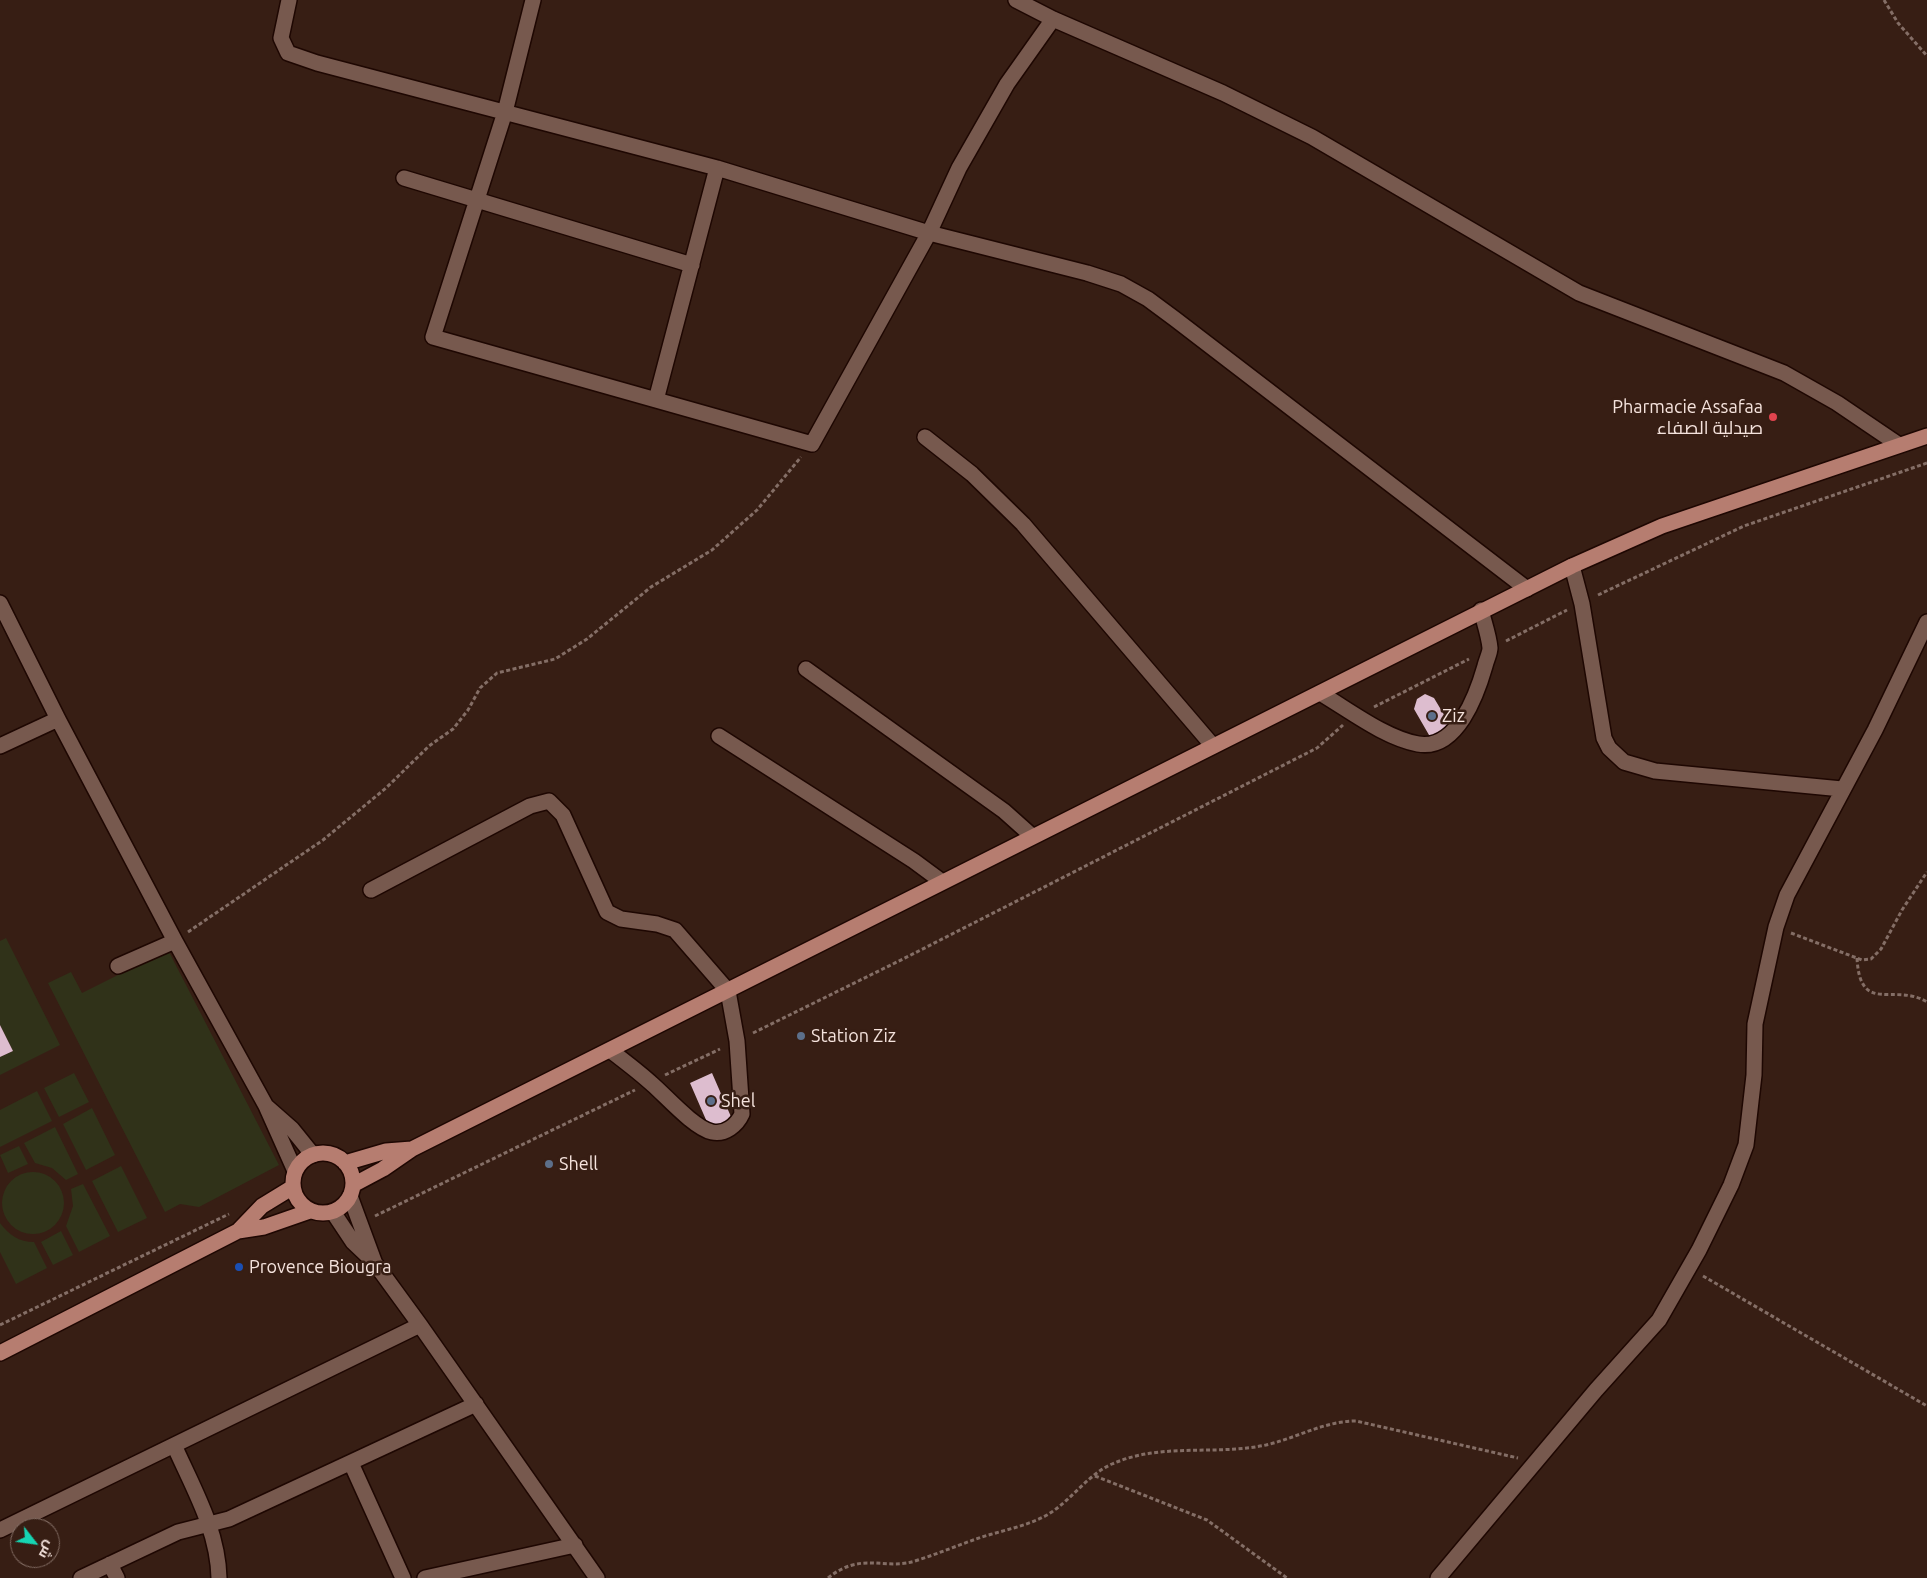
<!DOCTYPE html>
<meta charset="utf-8">
<style>
body{margin:0}
#map{position:relative;width:1927px;height:1578px;overflow:hidden;background:#371e14;font-family:Ubuntu,Cairo,sans-serif}
canvas{display:block}
.north{position:absolute;left:10px;top:1518px;width:50px;height:50px;box-sizing:border-box;background:#371e14;border:1px solid #836d64;border-radius:50%;rotate:120deg;font-size:14px;font-weight:700;line-height:20px;text-align:center;color:#f5e3dd}
.north::after{content:'';display:block;margin:auto;width:18px;height:22px;background:#16d5b3;clip-path:polygon(50% 0,100% 100%,50% 72%,0 100%)}
</style>
<div id="map">
<canvas width="1927" height="1578"></canvas>
<div class="north">ش</div>
</div>
<script>
const context = document.querySelector('canvas').getContext('2d');
context.lineJoin = 'round';
function fillPath(path, color) {
  context.fillStyle = color;
  context.fill(path, 'evenodd');
}
function strokePath(path, color, width, dash) {
  context.strokeStyle = color;
  context.lineWidth = width;
  context.lineCap = dash ? 'butt' : 'round';
  context.setLineDash(dash || []);
  context.stroke(path);
}
function write(font, color, halo, rows, align = 'center') {
  context.font = font + ' Ubuntu,Cairo,sans-serif';
  context.lineWidth = 5;
  context.setLineDash([]);
  context.textBaseline = 'middle';
  context.strokeStyle = halo;
  context.fillStyle = color;
  for (const [text, x, y, turn = 0] of rows) {
    context.save();
    context.translate(x, y);
    context.rotate((+turn || 0) * Math.PI / 180);
    context.textAlign = isNaN(turn) ? turn : align;
    if (halo) context.strokeText(text, 0, 0);
    context.fillText(text, 0, 0);
    context.restore();
  }
}
const green = new Path2D(`
 M6 938 60 1045 0 1075V1057L13 1051 0 1025V941Z
 M168 950 279 1165 199 1207 180 1204 165 1212 48 983 71 972 82 993Z
 M74 1073 89 1102 59 1117 44 1088Z
 M37 1091 52 1121 0 1147V1110Z
 M92 1108 115 1155 86 1170 63 1124Z
 M55 1127 78 1174 66 1180 52 1168 35 1163 24 1143Z
 M19 1146 28 1164 8 1173 0 1155Z
 M121 1166 147 1218 118 1232 92 1181Z
 M2 1203a31 31 0 1 1 62 0a31 31 0 1 1-62 0Z
 M83 1184 110 1236 79 1252 66 1226 73 1206 71 1189Z
 M0 1223C9 1235 19 1242 34 1242L47 1268 16 1284 0 1252Z
 M61 1231 73 1255 53 1265 41 1242Z`);
const building = new Path2D(`
 M1425 694 1434 698 1449 723 1446 733 1437 737 1429 735 1414 709 1417 699Z
 M0 1025 13 1051 0 1057Z
 M712 1073 732 1119 710 1129 690 1083Z`);
const path = new Path2D(`
 M1884 0 1898 23 1927 56
 M1598 595 1744 526 1927 463
 M1506 641 1567 610
 M1374 707 1469 659
 M188 932 323 840 386 788 429 746 453 729 468 710 480 688 497 673 555 659 587 639 651 587 712 550 757 510 801 457
 M1791 933 1862 960 1871 959 1881 949 1902 910 1927 872
 M1857 958C1860 1016 1894 982 1927 1002
 M753 1033 903 959 1317 748 1343 725
 M665 1075 720 1049
 M375 1216 635 1090
 M1703 1276 1927 1406
 M0 1325 229 1214
 M1095 1476 1207 1520 1287 1578
 M828 1578C863 1550 885 1572 918 1560 940 1553 961 1544 982 1537 1004 1530 1027 1526 1047 1515 1071 1501 1087 1475 1112 1464 1162 1442 1215 1456 1266 1445 1297 1438 1324 1421 1356 1421L1518 1458`);
const minor = new Path2D(`
 M289 0 281 38 288 53 317 63 717 168 929 233 1087 273 1121 284 1148 299 1175 319 1527 589
 M533 0 505 112 433 337 812 444 929 233 959 168 1007 84 1053 19
 M1016 0 1053 19 1223 93 1312 137 1579 293 1784 373 1837 403 1899 445
 M404 178 692 265
 M656 400 717 168
 M925 437 972 474 1023 524 1213 746
 M1572 566 1582 604 1604 738 1609 748 1624 762 1655 771 1842 789
 M0 603 58 719 175 941 266 1106 295 1171
 M806 669 1004 811 1032 836
 M1320 693C1349 710 1385 738 1418 744 1457 751 1477 694 1485 666 1486 661 1490 653 1490 648 1489 636 1484 622 1481 610
 M719 736 914 861 941 881
 M0 746 58 719
 M371 890 530 806 549 801 563 815 607 912 621 919 657 924 675 930 728 991 737 1041 742 1114C737 1125 725 1135 712 1132 694 1128 666 1096 652 1084 639 1072 624 1061 610 1050
 M118 966 175 941
 M267 1107 292 1129 313 1155
 M350 1196 374 1261
 M333 1212 353 1242 374 1262 420 1325 597 1578
 M174 1445C193 1488 218 1530 219 1578
 M351 1463 403 1578
 M0 1530 420 1325
 M110 1564 117 1578
 M81 1578 178 1532 229 1519 476 1404
 M425 1578 575 1545
 M1438 1578 1596 1390 1659 1320 1699 1250 1731 1185 1746 1145 1754 1075 1755 1024 1776 927 1787 895 1875 730 1927 622`);
const major = new Path2D(`
 M293 1183a30 30 0 1 1 60 0a30 30 0 1 1-60 0Z
 M345 1163 386 1151 412 1149
 M353 1185 383 1169 412 1149 1572 566 1662 526 1927 436
 M238 1231 262 1206 293 1187
 M0 1353 238 1231 264 1227 310 1211`);
const markers = [
 [1773,417,5,"#e0444e"],
 [1432,716,5,"#5c6f8a"],
 [801,1036,5,"#5c6f8a"],
 [711,1101,5,"#5c6f8a"],
 [549,1164,5,"#5c6f8a"],
 [239,1267,5,"#1a4fb4"]
];
const poiNames = [
 ["Pharmacie Assafaa",1763,407,"right"],
 ["صيدلية الصفاء",1763,428,"right"],
 ["Ziz",1442,716],
 ["Station Ziz",811,1036],
 ["Shel",721,1101],
 ["Shell",559,1164],
 ["Provence Biougra",249,1267]
];
fillPath(green, '#303219');
fillPath(building, '#ddbdcf');
strokePath(minor, '#1e0702', 18);
strokePath(major, '#1e0702', 18);
strokePath(path, '#846e66', 3, [4, 2.5]);
strokePath(minor, '#77594e', 15);
strokePath(major, '#b67d70', 15);
for (const [x, y, r, color] of markers) {
  const dot = new Path2D();
  dot.arc(x, y, r, 0, 2 * Math.PI);
  context.fillStyle = color;
  context.fill(dot);
  strokePath(dot, '#371e14', 2);
}
write('18px', '#f5e3dd', '#371e14', poiNames, 'left');
</script>
